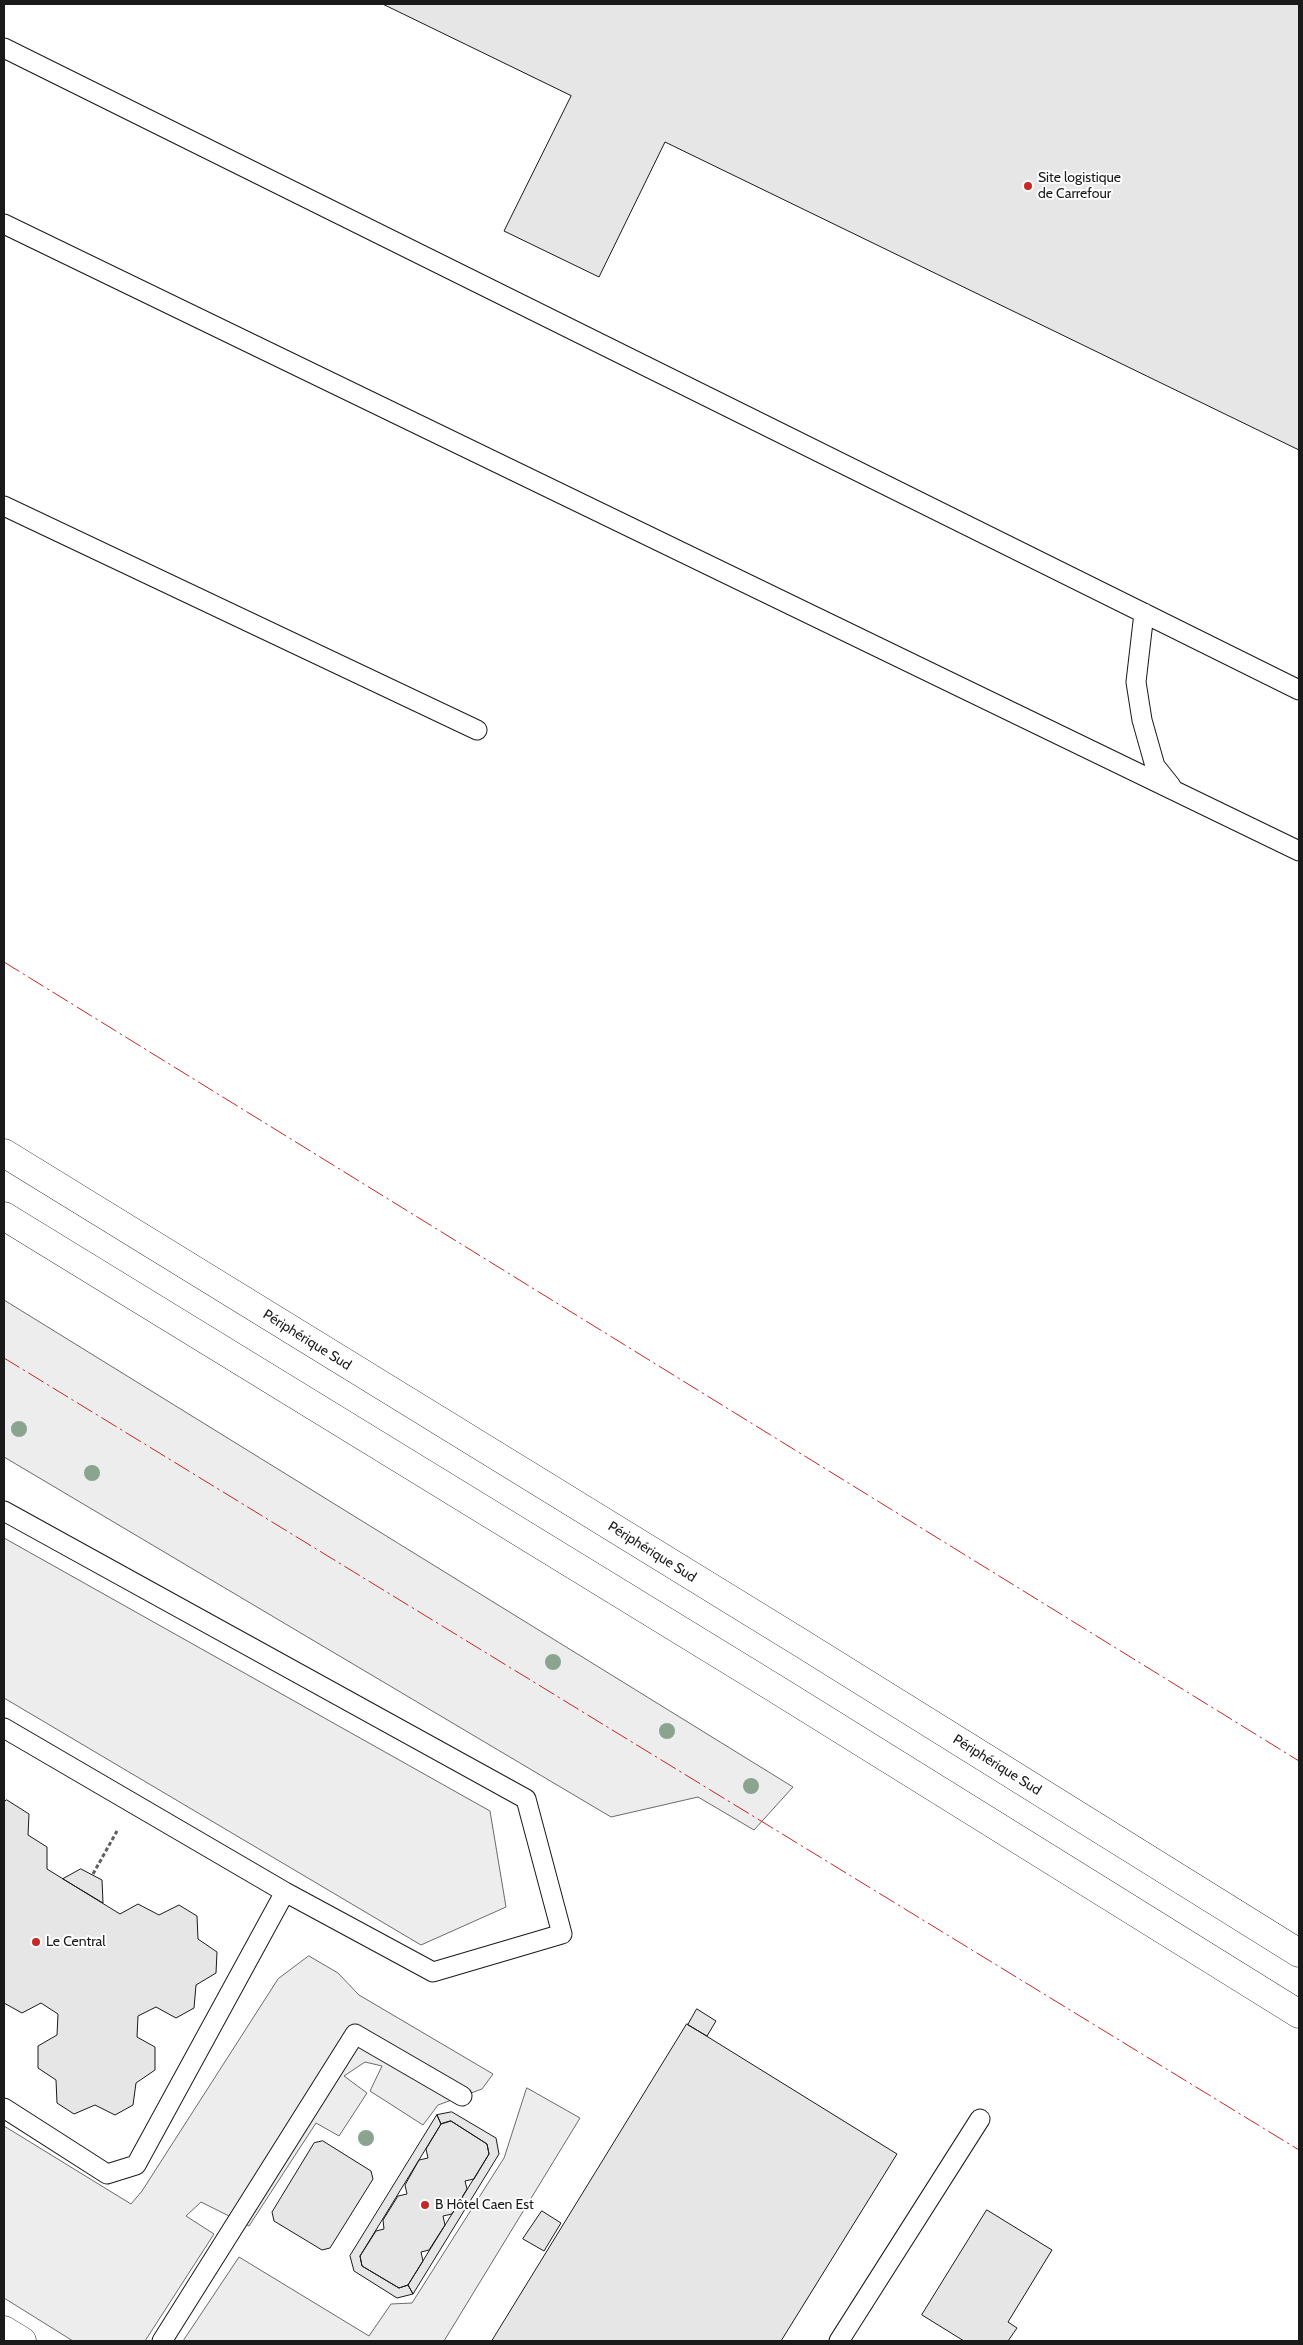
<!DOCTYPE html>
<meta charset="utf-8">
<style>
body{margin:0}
#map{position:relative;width:1303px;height:2345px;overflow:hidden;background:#fff;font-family:Cabin,sans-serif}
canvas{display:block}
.frame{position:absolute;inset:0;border:5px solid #1a1a1a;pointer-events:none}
</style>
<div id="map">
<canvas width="1303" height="2345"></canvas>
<div class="frame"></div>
</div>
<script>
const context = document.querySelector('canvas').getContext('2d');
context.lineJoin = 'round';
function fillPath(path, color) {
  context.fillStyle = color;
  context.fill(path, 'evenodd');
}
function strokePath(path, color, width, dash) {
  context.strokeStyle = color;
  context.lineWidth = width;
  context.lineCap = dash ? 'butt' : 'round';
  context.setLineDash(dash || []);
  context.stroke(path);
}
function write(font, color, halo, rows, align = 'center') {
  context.font = font + ' Cabin,sans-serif';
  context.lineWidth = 4;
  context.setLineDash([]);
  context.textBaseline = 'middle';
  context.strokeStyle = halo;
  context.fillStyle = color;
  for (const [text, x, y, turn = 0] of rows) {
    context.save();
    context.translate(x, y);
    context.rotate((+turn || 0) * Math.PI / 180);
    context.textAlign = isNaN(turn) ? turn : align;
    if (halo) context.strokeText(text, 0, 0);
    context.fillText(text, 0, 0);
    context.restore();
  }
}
const built = new Path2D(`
 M4 1300 793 1787 754 1830 698 1797 611 1817 4 1457Z
 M4 1538 490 1811 506 1907 421 1945 4 1698Z
 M309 1956 338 1973 359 1995 493 2074 482 2089 438 2105 423 2125 370 2091 382 2066 365 2062 344 2076 367 2093 339 2136 316 2123 249 2226 201 2202 186 2216 214 2234 145 2341H73L4 2298V2126L131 2204 142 2191 278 1979Z
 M527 2088 580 2118 444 2341H183L239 2257 369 2336 391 2304 412 2303 504 2158Z`);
const building = new Path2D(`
 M383 4H1299V450L665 142 599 277 504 231 571 96Z
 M7 1800 29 1814 28 1835 47 1847V1869L120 1914 138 1904 159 1915 179 1905 197 1916 198 1939 217 1952 216 1973 196 1985 194 2008 176 2018 156 2007 138 2016 137 2037 155 2047V2070L136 2083 133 2105 115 2115 95 2105 74 2114 57 2103 56 2080 38 2068V2046L57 2035 58 2014 41 2003 22 2013 4 2003V1802Z
 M81 1869 102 1880 103 1903 63 1879Z
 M697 2009 716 2021 707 2036 688 2025Z
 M687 2024 897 2154 781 2341H492Z
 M452 2112 496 2138 499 2154 413 2294 408 2285 489 2154 487 2144 451 2121 441 2124 437 2115Z
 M437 2115 441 2124 360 2256 362 2266 399 2288 408 2285 413 2294 397 2298 354 2271 350 2256Z
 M451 2121 487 2144 489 2154 474 2179 465 2181 467 2189 452 2214 443 2216 445 2225 429 2250 421 2252 423 2261 408 2285 399 2288 362 2266 360 2256 376 2231 384 2229 383 2220 398 2196 407 2194 405 2185 419 2160 428 2158 426 2149 441 2124Z
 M323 2141 371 2171 373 2179 330 2248 322 2250 274 2221 272 2212 314 2143Z
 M987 2210 1052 2250 1008 2322 1017 2328 1008 2341H964L922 2315Z
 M542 2211 561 2223 544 2251 523 2239Z`);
const path = new Path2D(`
 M93 1874 117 1831`);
const service = new Path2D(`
 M4 48 1299 690
 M4 224 1299 851
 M4 506 477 730
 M1144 613 1136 682 1142 720 1155 766 1171 786
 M4 1511 526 1799 562 1934 433 1972 285 1892
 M4 1728 285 1892 136 2165 107 2174 4 2108
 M162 2341 355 2034 462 2096
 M839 2341 980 2119`);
const minor = new Path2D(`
 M4 2330 22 2341`);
const trunk = new Path2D(`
 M4 1153 801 1643 1299 1953
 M4 1216 776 1689 1299 2014`);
const power = new Path2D(`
 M4 962 1299 1761
 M4 1358 1299 2150`);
const trees = [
 [19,1429],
 [92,1473],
 [553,1662],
 [667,1731],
 [751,1786],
 [366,2138]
];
const markers = [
 [1028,186,5,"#c62828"],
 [36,1942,5,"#c62828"],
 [425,2205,5,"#c62828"]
];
const poiNames = [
 ["Site logistique",1038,178],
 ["de Carrefour",1038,194],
 ["Le Central",46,1942],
 ["B Hôtel Caen Est",435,2205]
];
const streetNames = [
 ["Périphérique Sud",307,1340,32],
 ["Périphérique Sud",652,1552,32],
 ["Périphérique Sud",997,1765,32]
];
fillPath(built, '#ededed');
strokePath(built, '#6a6a6a', 1);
fillPath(building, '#e6e6e6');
strokePath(building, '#1a1a1a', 1);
strokePath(service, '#1a1a1a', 21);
strokePath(minor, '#1a1a1a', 29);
strokePath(trunk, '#1a1a1a', 29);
strokePath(path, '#5f5f5f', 3, [4, 2.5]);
strokePath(service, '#fff', 19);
strokePath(minor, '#fff', 28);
strokePath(trunk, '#fff', 28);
strokePath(power, '#c62828', 1, [18, 4, 2.5, 4]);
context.fillStyle = '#8aa48f';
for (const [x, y] of trees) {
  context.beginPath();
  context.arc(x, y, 8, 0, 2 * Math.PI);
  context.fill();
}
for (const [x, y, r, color] of markers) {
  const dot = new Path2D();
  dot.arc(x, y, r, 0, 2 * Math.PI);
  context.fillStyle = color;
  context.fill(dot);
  strokePath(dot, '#fff', 2);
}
write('14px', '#1a1a1a', '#fff', poiNames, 'left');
write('14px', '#1a1a1a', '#fff', streetNames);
</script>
